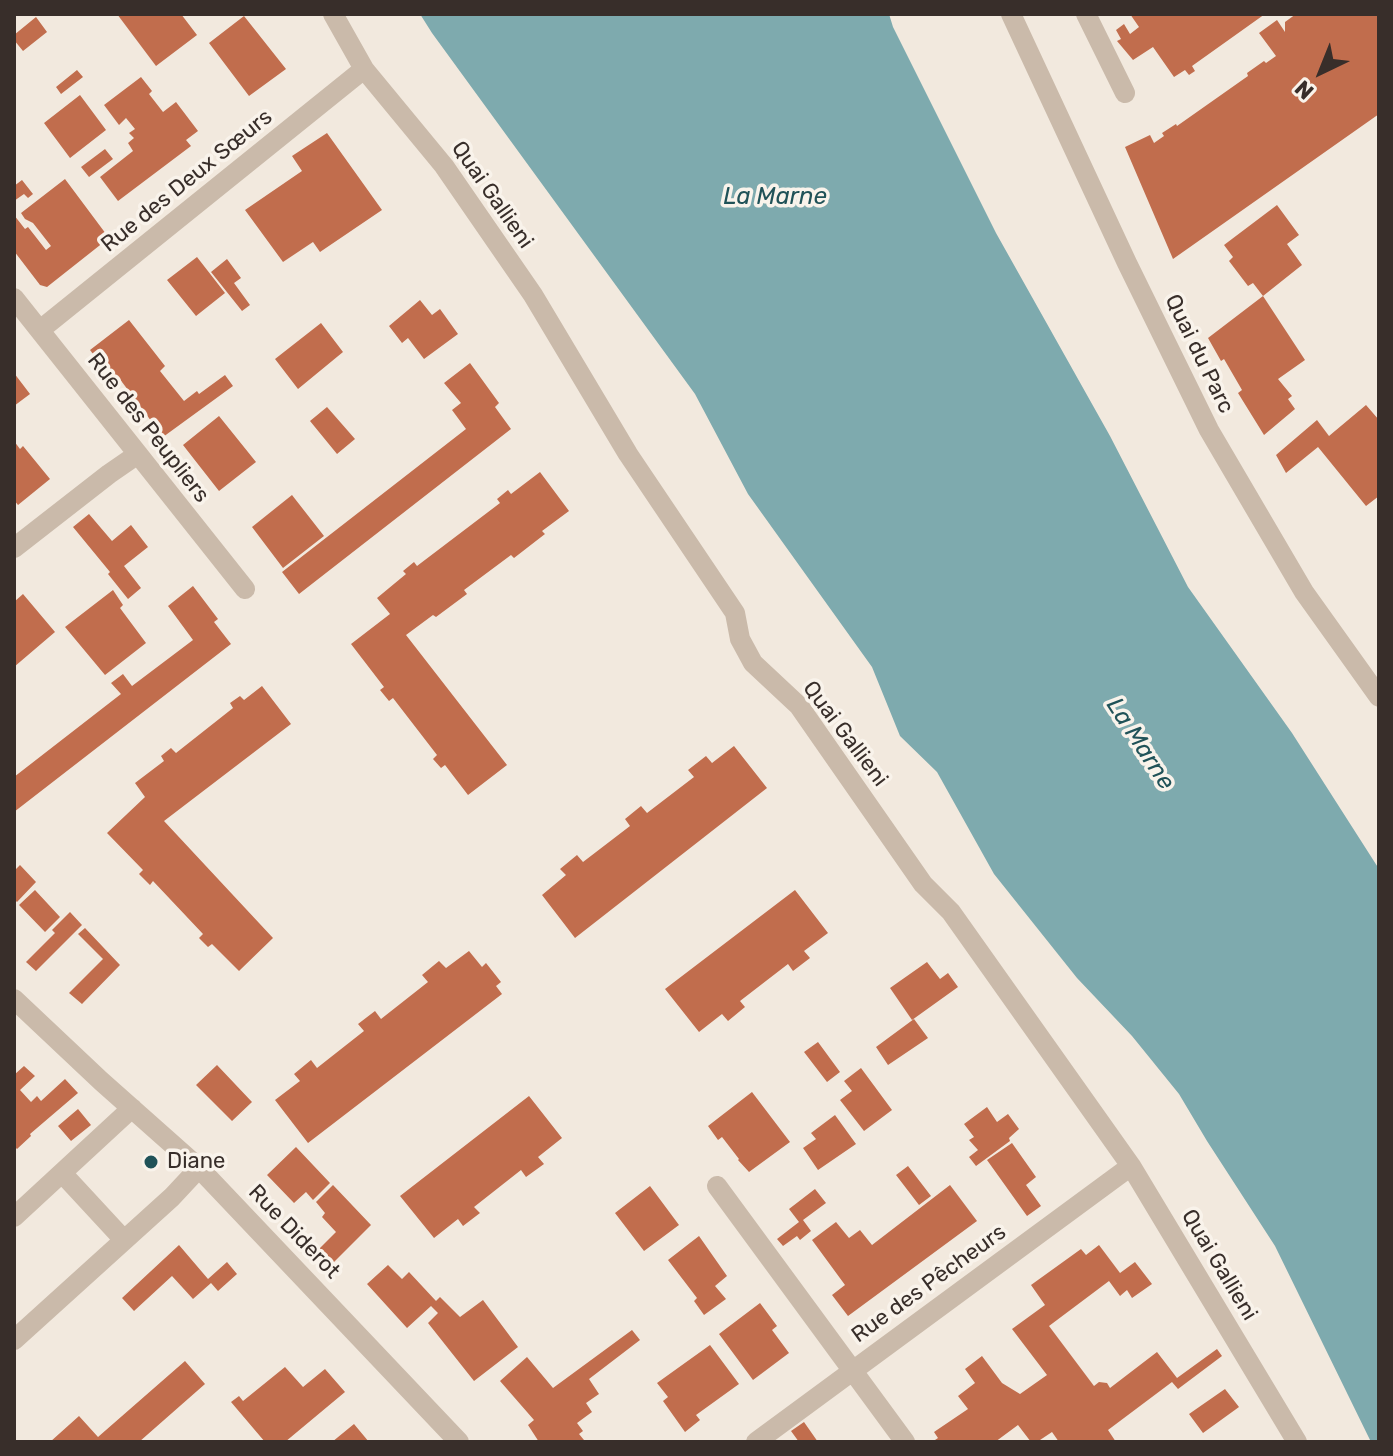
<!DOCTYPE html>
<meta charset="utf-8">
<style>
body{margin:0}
#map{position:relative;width:1393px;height:1456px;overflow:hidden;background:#f2e9de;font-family:Rubik,sans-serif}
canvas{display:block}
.frame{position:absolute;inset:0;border:16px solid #382e2a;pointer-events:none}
.north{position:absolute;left:1281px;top:32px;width:80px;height:80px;-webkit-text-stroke:6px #f9f3eb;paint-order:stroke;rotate:223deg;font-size:22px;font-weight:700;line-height:32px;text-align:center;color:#382e2a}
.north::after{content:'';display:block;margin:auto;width:28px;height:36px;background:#382e2a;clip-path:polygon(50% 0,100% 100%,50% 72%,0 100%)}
</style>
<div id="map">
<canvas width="1393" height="1456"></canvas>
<div class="frame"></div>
<div class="north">N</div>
</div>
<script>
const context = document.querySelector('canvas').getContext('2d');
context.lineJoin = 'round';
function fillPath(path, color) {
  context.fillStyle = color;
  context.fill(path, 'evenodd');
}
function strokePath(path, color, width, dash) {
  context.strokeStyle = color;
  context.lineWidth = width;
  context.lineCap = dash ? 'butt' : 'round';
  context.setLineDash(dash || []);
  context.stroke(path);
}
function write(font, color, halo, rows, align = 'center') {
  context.font = font + ' Rubik,sans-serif';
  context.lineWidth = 7;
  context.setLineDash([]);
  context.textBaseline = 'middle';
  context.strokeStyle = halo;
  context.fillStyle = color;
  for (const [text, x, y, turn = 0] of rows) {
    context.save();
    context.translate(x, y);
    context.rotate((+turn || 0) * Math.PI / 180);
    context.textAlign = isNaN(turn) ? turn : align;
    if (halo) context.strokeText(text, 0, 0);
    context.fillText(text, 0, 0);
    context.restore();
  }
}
const water = new Path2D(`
 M420 14H889L893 27 996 233 1110 436 1188 587 1292 733 1379 869V1442H1371L1275 1246 1207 1141 1179 1094 1132 1036 1077 978 994 874 937 772 900 736 872 667 748 494 695 394 432 33Z`);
const building = new Path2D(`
 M117 14H181L197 35 156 66Z
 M1130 14H1265L1192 66 1195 71 1189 75 1185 70 1174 77 1153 47 1133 60 1117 41 1121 39 1116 30 1124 24 1130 34 1139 27Z
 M1296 14H1379V114L1173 259 1125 147 1150 135 1154 143 1164 136 1162 133 1176 124 1177 126 1248 76 1247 73 1264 61 1266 63 1276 56 1259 33 1277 20 1285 32V22Z
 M244 16 286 69 249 96 209 43Z
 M36 17 47 32 23 51 14 40V35Z
 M77 70 83 77 61 94 56 87Z
 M141 77 152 91 149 94 163 112 176 102 198 131 186 140 191 146 118 201 100 177 133 151 128 143 134 138 129 133 135 129 126 118 119 125 104 105Z
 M80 95 106 130 70 158 44 123Z
 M327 133 382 210 320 252 313 242 283 262 245 210 302 171 292 156Z
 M105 149 113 159 89 177 81 167Z
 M65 179 109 238 47 287 40 285 14 251V215L25 229 28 227 46 250 51 246 33 223 25 219 21 213Z
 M22 180 33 194 28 198 24 194 14 201V186Z
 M1277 205 1299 235 1287 244 1302 265 1263 296 1305 360 1278 379 1292 396 1288 399 1295 409 1264 435 1238 393 1242 390 1224 359 1221 361 1208 338 1263 296 1253 283 1248 286 1229 261 1233 257 1224 245Z
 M197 257 225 293 196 316 167 280Z
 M227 259 241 278 234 283 250 305 242 311 211 272Z
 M420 300 432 315 440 309 458 334 424 359 408 338 402 343 389 326Z
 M129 320 165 366 160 371 184 401 197 391 199 394 225 375 233 386 163 437 140 406 131 413 121 401 131 394 119 378 114 382 90 350Z
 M321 323 343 352 298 389 275 359Z
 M470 363 499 403 495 407 511 429 299 594 282 572 466 429 452 410 461 403 444 383Z
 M14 373 30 394 14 406Z
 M1366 405 1379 420V496L1366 506 1318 447 1286 473 1276 455 1317 420 1329 436Z
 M327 407 355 439 337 454 310 421Z
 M219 416 256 462 219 491 183 445Z
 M14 441 20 449 23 446 50 479 18 505 14 500Z
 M540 472 569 511 542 531 545 534 514 558 511 555 464 590 467 594 436 617 433 615 406 635 507 765 468 795 445 765 441 768 433 759 437 755 393 698 389 701 380 690 384 687 351 644 390 614 377 598 406 574 403 571 414 562 417 566 500 503 497 499 508 490 511 494Z
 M292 495 324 536 283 568 252 527Z
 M89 514 112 541 131 525 148 547 124 566 141 588 128 599 108 574 110 572 73 527Z
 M193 586 218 619 214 622 231 644 14 812V777L121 694 111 683 123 674 132 686 193 640 168 606Z
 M113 590 123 605 120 608 146 643 105 675 65 627Z
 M23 594 55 632 14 667V602Z
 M262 686 291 724 164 821 273 938 239 971 212 944 208 947 199 938 203 934 153 881 150 885 139 874 143 870 107 833 145 797 135 783 164 761 161 756 171 748 176 753 233 708 230 703 240 696 244 700Z
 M734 746 767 788 575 938 542 895 566 875 560 869 577 855 583 862 630 826 625 819 641 806 647 813 694 777 688 770 706 756 712 763Z
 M20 865 36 882 17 902 14 899V871Z
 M35 890 60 917 45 932 19 905Z
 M795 890 828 933 804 951 810 958 793 971 788 964 740 1001 745 1007 728 1021 722 1014 699 1032 665 989Z
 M70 912 82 925 36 971 26 962 55 933 52 930Z
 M85 928 120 965 82 1004 69 993 103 959 78 934Z
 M469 951 482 967 486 963 501 982 496 986 502 994 308 1143 275 1100 300 1081 294 1074 311 1060 317 1068 364 1031 358 1024 375 1011 381 1019 428 982 422 975 439 961 446 968Z
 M927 962 940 979 948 973 958 987 912 1020 890 988Z
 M914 1019 928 1038 888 1065 876 1047Z
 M818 1042 840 1072 827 1082 804 1052Z
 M217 1065 252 1102 232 1121 196 1085Z
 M24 1066 35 1076 20 1090 31 1102 37 1096 41 1101 65 1079 78 1093 30 1134 31 1136 17 1149 14 1146V1075Z
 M861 1068 892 1110 864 1131 840 1100 852 1091 844 1081Z
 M752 1092 790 1142 749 1172 738 1160 739 1159 722 1137 718 1140 708 1126Z
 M529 1096 562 1138 538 1157 544 1164 526 1177 521 1170 474 1207 480 1213 463 1226 458 1219 434 1238 400 1196Z
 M987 1107 997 1122 1008 1114 1019 1129 1009 1138 1010 1141 976 1166 969 1157 978 1150 969 1140 974 1137 964 1124Z
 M78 1109 91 1125 71 1141 58 1126Z
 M835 1115 856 1144 818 1170 803 1148 816 1139 811 1133Z
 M1012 1143 1036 1177 1026 1185 1041 1206 1027 1216 987 1160Z
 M296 1147 330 1183 313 1200 306 1192 294 1203 267 1175Z
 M908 1166 931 1196 919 1205 896 1175Z
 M333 1185 371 1225 333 1263 319 1249 336 1232 322 1217 325 1213 316 1202Z
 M950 1185 977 1221 848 1316 832 1295 845 1285 812 1240 836 1222 849 1238 860 1230 872 1245Z
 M650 1186 679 1225 644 1251 615 1213Z
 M815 1189 826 1203 803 1220 811 1231 800 1240 797 1236 783 1246 777 1239 799 1222 789 1209Z
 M699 1236 727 1276 715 1286 726 1299 704 1315 694 1301 697 1298 668 1260Z
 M179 1245 208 1279 227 1262 237 1274 218 1291 211 1283 193 1299 172 1276 134 1311 122 1298Z
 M1099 1245 1120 1273 1135 1262 1152 1284 1132 1298 1127 1290 1120 1296 1109 1281 1049 1326 1094 1386 1099 1382 1107 1383 1110 1388 1157 1352 1177 1378 1217 1349 1222 1356 1178 1389 1172 1382 1108 1430 1116 1442H1059L1052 1432 1037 1442H1031L1018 1425 995 1442H932L938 1438 934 1432 968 1409 958 1396 975 1383 965 1369 982 1356 1002 1383 1020 1394 1047 1375 1012 1329 1045 1305 1031 1285 1081 1249 1086 1255Z
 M388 1265 402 1279 409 1272 436 1301 440 1297 460 1317 483 1300 518 1347 474 1381 428 1323 438 1313 431 1306 407 1328 367 1284Z
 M760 1303 777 1326 772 1330 789 1353 753 1380 719 1334Z
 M632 1330 640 1340 589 1379 599 1394 586 1403 592 1412 577 1423 583 1431 579 1434 584 1440 582 1442H539L528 1425 534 1420 500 1381 527 1357 553 1388Z
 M710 1345 739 1384 696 1415 700 1420 685 1432 663 1401 668 1397 657 1383Z
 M185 1361 205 1384 139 1442H50L79 1416 98 1437Z
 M285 1367 303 1387 325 1369 345 1392 285 1442H265L231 1402 239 1396 243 1401Z
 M1225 1389 1239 1407 1203 1433 1189 1414Z
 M804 1422 818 1442H799L791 1431Z
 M354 1424 369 1442H332Z`);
const minor = new Path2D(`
 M333 14 364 69 444 166 533 295 628 454 735 613 740 639 753 663 799 706 923 884 951 912 1131 1166 1297 1442
 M1011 14 1127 263 1209 430 1304 592 1379 697
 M1086 14 1125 93
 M14 298 245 589
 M40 330 364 69
 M14 548 109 474 138 454
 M14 999 101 1081 199 1168 459 1442
 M62 1173 124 1240
 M717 1186 905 1442
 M14 1217 132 1108
 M14 1340 172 1197 199 1168
 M756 1442 1131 1166`);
const markers = [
 [151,1162,8,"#205258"]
];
const streetNames = [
 ["Rue des Deux Sœurs",187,181,-39],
 ["Quai Gallieni",492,195,55],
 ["Quai du Parc",1199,354,64],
 ["Rue des Peupliers",148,428,52],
 ["Quai Gallieni",845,734,53],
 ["Rue Diderot",294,1232,46],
 ["Quai Gallieni",1219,1265,59],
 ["Rue des Pêcheurs",929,1284,-36]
];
const poiNames = [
 ["Diane",167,1162]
];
const waterNames = [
 ["La Marne",775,197],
 ["La Marne",1140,744,57]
];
fillPath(water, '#7eaaae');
fillPath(building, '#c16d4d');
strokePath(minor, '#cabaaa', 20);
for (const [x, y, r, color] of markers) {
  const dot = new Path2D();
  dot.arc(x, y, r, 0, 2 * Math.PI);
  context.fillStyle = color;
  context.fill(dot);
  strokePath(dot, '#f9f3eb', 3);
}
write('22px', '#382e2a', '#f9f3eb', streetNames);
write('22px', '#382e2a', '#f9f3eb', poiNames, 'left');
write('italic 24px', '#205258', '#f9f3eb', waterNames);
</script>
